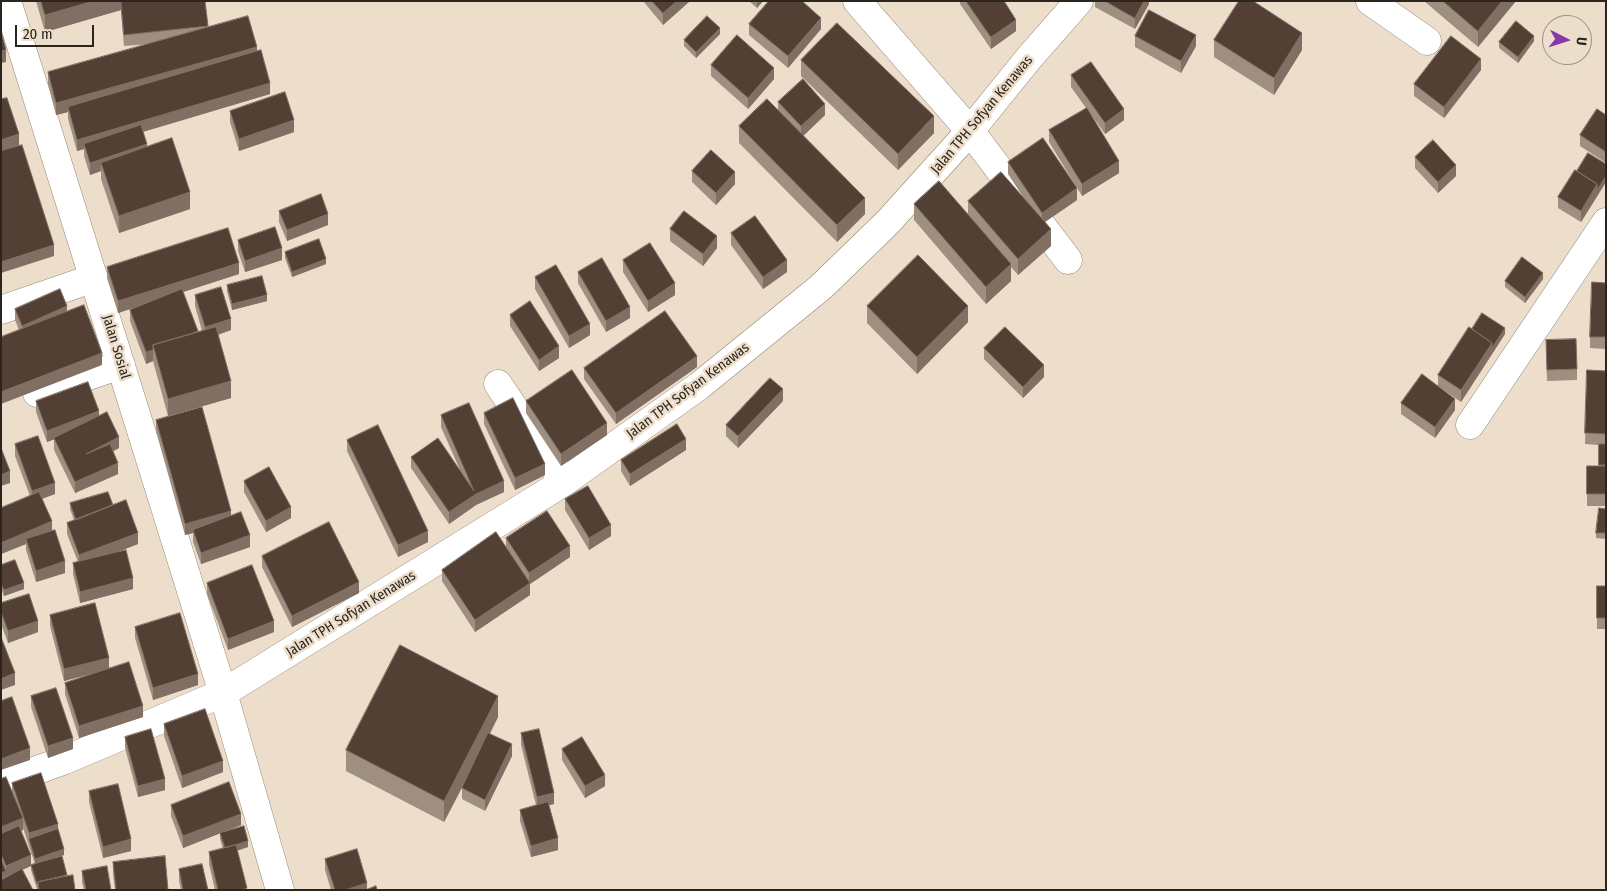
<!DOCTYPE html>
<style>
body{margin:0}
#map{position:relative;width:1607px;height:891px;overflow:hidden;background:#ecdeca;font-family:"Fira Sans Condensed",sans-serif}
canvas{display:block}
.frame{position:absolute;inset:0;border:2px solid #2b251e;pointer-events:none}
.north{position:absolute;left:1542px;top:15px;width:50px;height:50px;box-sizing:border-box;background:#ecdeca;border:1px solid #9f9485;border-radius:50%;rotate:95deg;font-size:14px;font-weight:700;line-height:20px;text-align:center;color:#2b251e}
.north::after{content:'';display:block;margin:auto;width:18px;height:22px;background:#8739aa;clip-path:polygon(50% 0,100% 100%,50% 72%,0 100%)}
.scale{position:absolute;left:15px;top:25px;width:79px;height:22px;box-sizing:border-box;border:2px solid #2b251e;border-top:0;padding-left:6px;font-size:15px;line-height:18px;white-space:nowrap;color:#2b251e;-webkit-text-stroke:4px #ecdeca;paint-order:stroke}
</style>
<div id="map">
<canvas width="1607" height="891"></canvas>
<div class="frame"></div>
<div class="north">U</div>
<div class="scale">20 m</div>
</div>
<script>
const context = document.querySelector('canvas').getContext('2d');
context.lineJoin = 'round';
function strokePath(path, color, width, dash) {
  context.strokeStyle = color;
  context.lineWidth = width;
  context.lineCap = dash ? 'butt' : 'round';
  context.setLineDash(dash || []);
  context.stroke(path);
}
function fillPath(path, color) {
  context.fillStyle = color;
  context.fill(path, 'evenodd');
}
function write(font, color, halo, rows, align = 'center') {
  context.font = font + ' "Fira Sans Condensed",sans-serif';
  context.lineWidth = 5;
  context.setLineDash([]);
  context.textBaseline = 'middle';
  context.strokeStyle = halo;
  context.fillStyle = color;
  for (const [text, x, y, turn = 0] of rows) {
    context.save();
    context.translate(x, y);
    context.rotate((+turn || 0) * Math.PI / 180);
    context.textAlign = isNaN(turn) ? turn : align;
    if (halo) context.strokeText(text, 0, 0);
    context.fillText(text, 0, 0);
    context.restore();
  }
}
const minor = new Path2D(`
 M7 1 223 693 280 890
 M857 1 970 131 1068 260
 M1370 1 1427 41
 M1 310 94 278
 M498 384 564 482
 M37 393 121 365
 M1470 425 1606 222
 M1 783 65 760 223 693 564 482 699 386 821 287 888 222 970 131 1029 58 1079 1`);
const wall = new Path2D(`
 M36 1H205L208 28 257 52 270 94 143 132 147 147 190 209 119 233 101 179V171L90 175 84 156V149L77 151 68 119V112L56 115 48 84V72L150 44 124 46 121 10 45 32Z
 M643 1H690L663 25Z
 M749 1H763L757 8Z
 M960 1H1004L1016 31 991 49 960 4Z
 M1095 1H1149V4L1135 29 1095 7Z
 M1424 1H1516L1478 47Z
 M749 24 821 29 788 68 749 35Z
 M720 34 696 58 684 46V40Z
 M1135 36 1196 46 1181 73 1135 47Z
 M1214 40 1302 50 1274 95 1214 57Z
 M1534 41 1518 63 1499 48V42Z
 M801 60 934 133 898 170 801 76Z
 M711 65 774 79 748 109 711 76Z
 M1481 70 1444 118 1414 96V84Z
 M1071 75 1124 120 1105 134 1088 110 1119 173 1082 196 1049 142V130L1086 108 1071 87Z
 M778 102 825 115 803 136 865 214 837 242 739 143V126L778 110Z
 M230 111 294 132 239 151 230 122Z
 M1606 115V163L1580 146V135Z
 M1415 157 1456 176 1438 193 1415 168Z
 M1008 162 1077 200 1045 222 1051 246 1018 275 1011 267V281L986 304 914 220V204L968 214V201L1025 200 1008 174Z
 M1606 164V182L1581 222 1558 208V197L1577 171Z
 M692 171 735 184 716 205 692 182Z
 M279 211 328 225 287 241 279 222Z
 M670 229 717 248 703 266 670 241Z
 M731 233 787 272 763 289 731 245Z
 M238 240 282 260 245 272 238 251Z
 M285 252 326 264 292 277 285 258Z
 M623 260 675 295 648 312 623 272Z
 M107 267 239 274 183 292 198 332 202 331 195 306V295L231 330 218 335 231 398 168 416 153 361 146 364 130 321V310L138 306 118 313 107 278Z
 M578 272 630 318 606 332 578 283Z
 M535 277 590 335 569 348 535 289Z
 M1543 279 1525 303 1505 287V281Z
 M1606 283V349L1590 348V337Z
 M227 285 267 301 232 310 227 291Z
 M867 306 968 322 917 374 867 323Z
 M15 309 67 312 102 365 19 330 15 320Z
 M510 315 559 358 539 371 510 326Z
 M1472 329 1505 334 1461 402 1438 386V375Z
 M984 348 1044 377 1023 398 984 359Z
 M1546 351 1577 369V380L1547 381Z
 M697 367 616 424 584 379V368Z
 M1587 370 1606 371V506H1587V466H1599V445L1585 444Z
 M36 401 99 416 119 448 113 451 118 474 75 493 54 450V439L47 442 36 412Z
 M526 401 607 435 561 466 526 413Z
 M783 401 738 448 726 436V425Z
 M1401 403 1455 410 1435 438 1401 414Z
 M484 413 545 475 515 490 484 424Z
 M441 415 504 492 476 505 449 524 411 468V457L460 470 441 427Z
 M156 420 231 516 250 547 201 564 193 542V533L185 535 156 431Z
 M347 440 428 542 398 557 347 451Z
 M15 444 55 494 42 499 65 573 36 582 26 550V544L1 554 30 496 15 456Z
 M686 450 630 486 621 471V460Z
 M244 481 291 518 266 532 244 492Z
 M565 499 611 536 589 550 565 510Z
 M70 503 113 505 138 544 117 552 133 589 80 603 73 574V563L78 562 67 534V523L74 520 70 509Z
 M1606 509V539L1596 538V533Z
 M506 538 570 557 530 584V595L475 632 442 581V570L506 547Z
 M262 556 359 593 292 627 262 567Z
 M1 565 24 589 4 596 1 589Z
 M207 583 274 632 228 650 207 594Z
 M1597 586H1606V629H1597Z
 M1 603 38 632 8 643 1 624Z
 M50 615 109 668 143 717 79 738 65 694V683L97 672 64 681 50 626Z
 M135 627 198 685 153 700 135 638Z
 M31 696 73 749 48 758 31 707Z
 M498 717 490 734 512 756 485 811 462 799V788L444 822 346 771V750Z
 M164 724 223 772 182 788 164 736Z
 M521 733 554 804 549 805 558 850 531 857 520 821V810L536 805 521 745Z
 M125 737 165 790 138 797 125 748Z
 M562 749 605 786 585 798 562 760Z
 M1 779 12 791V783L58 829 64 855 53 858 67 876 75 890 37 889 31 870V865L35 864 23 828V830L21 831 31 866 1 879Z
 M89 791 131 851 103 858 89 802Z
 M171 805 241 825 223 832 248 847 237 851 247 890H215L209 864V852L223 849 220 839V833L183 848 171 816Z
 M325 859 367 889 377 890H331L325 870Z
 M113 862 168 890H115L113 873Z
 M179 869 208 890H181L179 881Z
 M82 871 111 890H84L82 882Z`);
const shadedWall = new Path2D(`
 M94 1H121V10L45 32V15Z
 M677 1H690L663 25V13Z
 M757 1H763L757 8Z
 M1144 1H1149V4L1135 29V18Z
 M1502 1H1516L1478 47V31Z
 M821 18V29L788 68V56Z
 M1016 20V31L991 49V37Z
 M720 28V34L696 58V52Z
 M1302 33V50L1274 95V78Z
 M1196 35V46L1181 73V61Z
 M1534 36V41L1518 63V57Z
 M257 47V58L68 107V112L56 115V103Z
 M6 50V62L1 63V51Z
 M1481 59V70L1444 118V107Z
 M774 68V79L748 109V98Z
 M270 83V94L85 149 84 144V149L77 151V140Z
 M825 104V115L801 138V126Z
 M1124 109V120L1105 134V123Z
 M934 116V133L898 170V154Z
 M294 120V132L239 151V139Z
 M19 134V146L1 152V140Z
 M147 144V156L101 163V171L90 175V163Z
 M1119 161V173L1082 196V184Z
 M1456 165V176L1438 193V182Z
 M735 172V184L716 205V193Z
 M1606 176V182L1581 222V211L1597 184Z
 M1077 188V200L1042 224V213Z
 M190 192V209L119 233V216Z
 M865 198V214L837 242V225Z
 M328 214V225L287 241V230Z
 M1051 229V246L1018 275V259Z
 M717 236V248L703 266V254Z
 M54 245V256L1 273V262Z
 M282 248V260L245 272V261Z
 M326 259V264L292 277V272Z
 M787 260V272L763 289V277Z
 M239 263V274L118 313V301Z
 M1011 264V281L986 304V287Z
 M1543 273V279L1525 303V297Z
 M675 283V295L648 312V301Z
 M267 295V301L232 310V304Z
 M67 306V317L22 337V326Z
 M968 306V322L917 374V357Z
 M630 307V318L606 332V321Z
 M231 319V330L205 339V327Z
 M590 324V335L569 348V336Z
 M1505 328V334L1461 402V390L1492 343Z
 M559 346V358L539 371V360Z
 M153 350V361L146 364V352Z
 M102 353V365L1 404V392Z
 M697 356V367L616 424V413Z
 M1044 365V377L1023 398V387Z
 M231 381V398L168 416V399Z
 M783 389V401L738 448V436Z
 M1455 399V410L1435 438V427Z
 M99 411V423L47 442V431Z
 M607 423V435L561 466V454Z
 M119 437V448L86 466V454Z
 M686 439V450L630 486V474Z
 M118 463V474L75 493V482Z
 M545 464V475L515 490V478Z
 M10 471V483L1 486V475Z
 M504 481V492L476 505 449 524V512L476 494Z
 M55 483V494L32 502V491Z
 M291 507V518L266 532V521Z
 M231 511V522L193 530V533L185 535V524Z
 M52 521V533L26 539V544L1 554V543Z
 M611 525V536L589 550V538Z
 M428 531V542L398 557V545Z
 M138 533V544L79 567V555Z
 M250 535V547L201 564V553Z
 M570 546V557L530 584V595L475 632V620L529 584V573Z
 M65 561V573L36 582V571Z
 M133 578V589L80 603V592Z
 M359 582V593L292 627V616Z
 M24 583V589L4 596V590Z
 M38 621V632L8 643V631Z
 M274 621V632L228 650V639Z
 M109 658V669L64 681V669Z
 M15 673V685L1 690V679Z
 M198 674V685L153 700V688Z
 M498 696V717L444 822V801Z
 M143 706V717L79 738V726Z
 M73 738V749L48 758V746Z
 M512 744V756L485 811V800Z
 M30 748V760L1 770V759Z
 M223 761V772L182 788V776Z
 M605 775V786L585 798V786Z
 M165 779V790L138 797V786Z
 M554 793V804L537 808V797Z
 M241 814V825L183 848V836Z
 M23 818V830L1 839V827Z
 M58 824V835L29 839V833Z
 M558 838V850L531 857V846Z
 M131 839V851L103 858V847Z
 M248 841V847L225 854V848Z
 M64 849V855L35 864V859Z
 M31 855V866L1 879V873L6 871V866Z
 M367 883V890H345Z`);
const building = new Path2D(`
 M41 1H94L45 15Z
 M121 1H205L208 26 124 35Z
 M652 1H677L663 13Z
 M769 1H802L821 18 788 56 749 24Z
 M966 1H1004L1016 20 991 37Z
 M1105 1H1144L1135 18Z
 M1239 1H1253L1302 33 1274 78 1214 40Z
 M1443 1H1502L1478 31Z
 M1149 10 1196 35 1181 61 1135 36Z
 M248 16 257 47 56 103 48 72Z
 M707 16 720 28 696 52 684 40Z
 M1516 21 1534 36 1518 57 1499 42Z
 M837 23 934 116 898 154 801 60Z
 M1 31 6 50 1 51Z
 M737 35 774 68 748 98 711 65Z
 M1451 36 1481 59 1444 107 1414 84Z
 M261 50 270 83 77 140 68 107Z
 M1091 62 1124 109 1105 123 1071 75Z
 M803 79 825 104 801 126 778 102Z
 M285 92 294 120 239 139 230 111Z
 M7 98 19 134 1 140V99Z
 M767 99 865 198 837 225 739 126Z
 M1087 108 1119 161 1082 184 1049 130Z
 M1597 109 1606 115V152L1580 135Z
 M141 125 147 144 90 163 84 144Z
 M172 138 190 192 119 216 101 163Z
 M1043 138 1077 188 1042 213 1008 162Z
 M1433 140 1456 165 1438 182 1415 157Z
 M22 145 54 245 1 262V151Z
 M711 150 735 172 716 193 692 171Z
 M1588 153 1606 164V176L1597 190V184L1577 171Z
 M1575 170 1597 184 1581 211 1558 197Z
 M1001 172 1051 229 1018 259 968 201Z
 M939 181 1011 264 986 287 914 204Z
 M321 194 328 214 287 230 279 211Z
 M684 211 717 236 703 254 670 229Z
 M755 216 787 260 763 277 731 233Z
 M275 227 282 248 245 261 238 240Z
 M228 228 239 263 118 301 107 267Z
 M319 239 326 259 292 272 285 252Z
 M650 243 675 283 648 301 623 260Z
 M918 255 968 306 917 357 867 306Z
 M1522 257 1543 273 1525 297 1505 281Z
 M602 258 630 307 606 321 578 272Z
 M556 265 590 324 569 336 535 277Z
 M262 276 267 295 232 304 227 285Z
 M1592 282 1606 283V337H1590Z
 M221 287 231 319 205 327 195 295Z
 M60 289 67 306 22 326 15 309Z
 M182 289 198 331 191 334 153 345V350L146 352 130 310Z
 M530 301 559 346 539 360 510 315Z
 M84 305 102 353 1 392V337Z
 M665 311 697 356 616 413 584 368Z
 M1482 313 1505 328 1492 348V343L1472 329Z
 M216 327 231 381 168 399 153 345Z
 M1005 327 1044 365 1023 387 984 348Z
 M1469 327 1492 343 1461 390 1438 375Z
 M1576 339 1577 369 1547 370 1546 340Z
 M572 370 607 423 561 454 526 401Z
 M1587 370 1606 371V434L1585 433Z
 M1422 374 1455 399 1435 427 1401 403Z
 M770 378 783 389 738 436 726 425Z
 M88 382 99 411 47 431 36 401Z
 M513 398 545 464 515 478 484 413Z
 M469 403 504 481 476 494 449 512 411 457 438 438 474 491 441 415Z
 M202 407 231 511 185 524 156 420Z
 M107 412 119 437 86 454 110 444 118 463 75 482 54 438Z
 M677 424 686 439 630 474 621 460Z
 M378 425 428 531 398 545 347 440Z
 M38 436 55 483 32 491 15 444Z
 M1599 444H1606V465H1599Z
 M1 448 10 471 1 475Z
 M1587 466H1606V494H1587Z
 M269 467 291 507 266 521 244 481Z
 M588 486 611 525 589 538 565 499Z
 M39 492 52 521 1 543V508Z
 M108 492 113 505 76 520 70 503Z
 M126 500 138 533 79 555 67 523Z
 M1599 508 1606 509V533H1596Z
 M547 511 570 546 529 573 506 538Z
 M241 512 250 535 201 553 193 530Z
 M329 522 359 582 292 616 262 556Z
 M55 530 65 561 36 571 26 539Z
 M496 532 530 583 475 620 442 570Z
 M126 550 133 578 80 592 73 563Z
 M15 560 24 583 4 590 1 584V565Z
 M252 565 274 621 228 639 207 583Z
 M1597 586H1606V618H1597Z
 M29 594 38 621 8 631 1 612V603Z
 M95 603 109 658 64 669 50 615Z
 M180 613 198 674 153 688 135 627Z
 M1 637 15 673 1 679Z
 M400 645 498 696 444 801 346 750Z
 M129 662 143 706 79 726 65 683Z
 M56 688 73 738 48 746 31 696Z
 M12 697 30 748 1 759V701Z
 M205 709 223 761 182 776 164 724Z
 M151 729 165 779 138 786 125 737Z
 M539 729 554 793 537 797 521 733Z
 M488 733 512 744 485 800 462 788Z
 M582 737 605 775 585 786 562 749Z
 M41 773 58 824 29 833 12 783Z
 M6 777 23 818 1 827V779Z
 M229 782 241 814 183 836 171 805Z
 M118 784 131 839 103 847 89 791Z
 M548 802 558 838 531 846 520 810Z
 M19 826 31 855 6 866 1 854V834Z
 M244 826 248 841 225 848 220 833Z
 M58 829 64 849 35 859 29 839Z
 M236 845 247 888 242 890H218L209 852Z
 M357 849 367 883 345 890H335L325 859Z
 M62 856 67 875 38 882V883L37 884 31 865Z
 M165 856 168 890H116L113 862Z
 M1 859 6 871 1 873Z
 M202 864 208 890H183L179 869Z
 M107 866 111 890H86L82 871Z
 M22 869 33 890H1V880Z
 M73 875 75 890H39L38 882Z
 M376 886 377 890H366Z`);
const streetNames = [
 ["Jalan TPH Sofyan Kenawas",982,115,-50],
 ["Jalan Sosial",116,347,73],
 ["Jalan TPH Sofyan Kenawas",688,391,-37],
 ["Jalan TPH Sofyan Kenawas",351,614,-32]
];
strokePath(minor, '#948674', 29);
strokePath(minor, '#fff', 28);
fillPath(wall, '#9f8f80');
fillPath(shadedWall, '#806f62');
fillPath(building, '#524035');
strokePath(building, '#806f62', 1);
write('14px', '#2b251e', '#ecdeca', streetNames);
</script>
